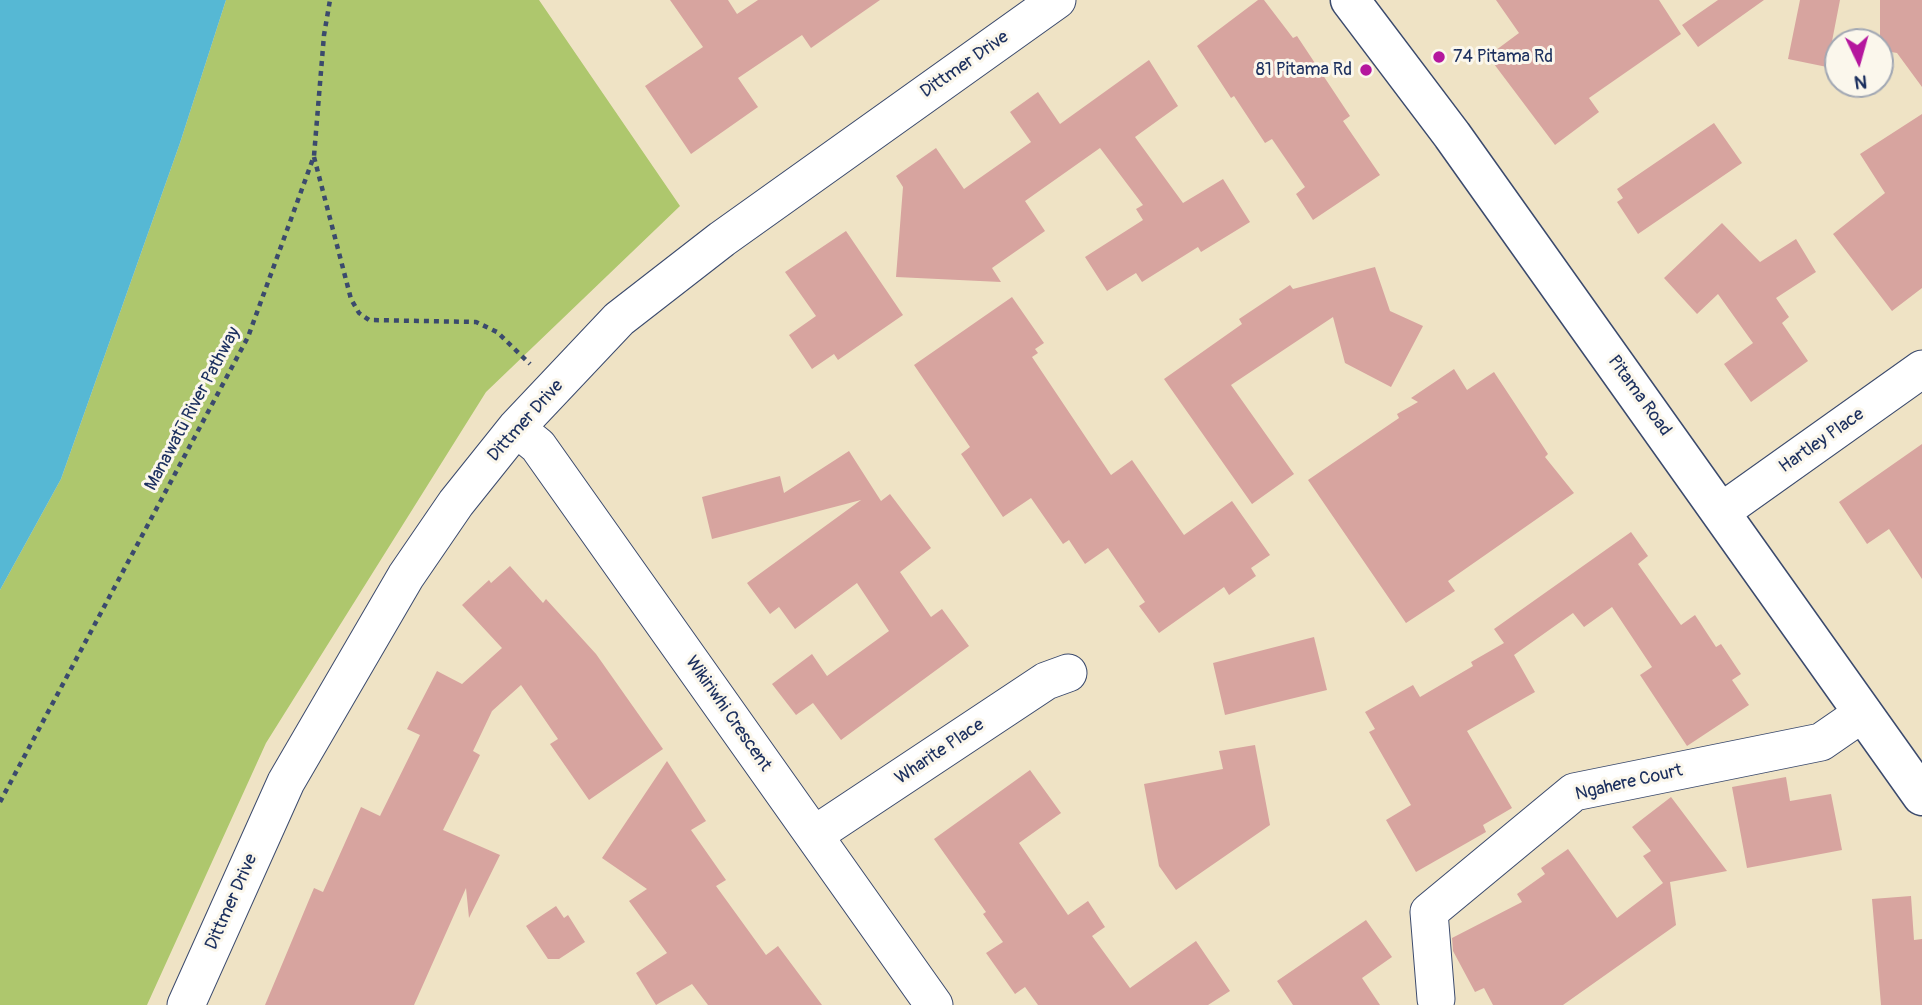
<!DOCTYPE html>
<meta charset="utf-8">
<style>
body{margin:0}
#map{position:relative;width:1922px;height:1005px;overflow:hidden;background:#efe3c5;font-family:Pangolin,sans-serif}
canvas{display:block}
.north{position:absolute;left:1824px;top:28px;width:70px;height:70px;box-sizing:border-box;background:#fbf7ec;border:2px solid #a1a7b3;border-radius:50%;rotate:175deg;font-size:19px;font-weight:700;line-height:28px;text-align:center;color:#1b2f5e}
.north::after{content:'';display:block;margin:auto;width:24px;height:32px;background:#b5179e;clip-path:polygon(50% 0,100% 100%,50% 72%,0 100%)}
</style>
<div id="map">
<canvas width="1922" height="1005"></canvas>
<div class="north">N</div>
</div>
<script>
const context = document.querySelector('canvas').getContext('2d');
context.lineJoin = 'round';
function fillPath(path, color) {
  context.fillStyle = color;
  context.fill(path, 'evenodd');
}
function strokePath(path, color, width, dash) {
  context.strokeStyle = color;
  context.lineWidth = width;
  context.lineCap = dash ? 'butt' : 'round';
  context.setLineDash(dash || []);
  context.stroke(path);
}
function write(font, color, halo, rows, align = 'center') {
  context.font = font + ' Pangolin,sans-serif';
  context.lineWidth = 6;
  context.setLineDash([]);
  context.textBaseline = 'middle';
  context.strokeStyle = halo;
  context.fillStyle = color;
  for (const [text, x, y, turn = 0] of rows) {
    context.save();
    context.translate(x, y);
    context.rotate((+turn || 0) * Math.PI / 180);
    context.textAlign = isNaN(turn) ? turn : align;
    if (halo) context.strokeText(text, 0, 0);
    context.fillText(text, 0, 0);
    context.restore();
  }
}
const green = new Path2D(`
 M226 0H539L680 206 486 392 266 743 147 1005H0V590L61 479 180 143Z`);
const water = new Path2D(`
 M0 0H226L180 143 61 479 0 590Z`);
const building = new Path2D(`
 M670 0H728L737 14 758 0H880L811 48 802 35 738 78 758 107 691 154 645 86 703 47Z
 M1258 0H1264L1293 38 1297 36 1350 116 1343 121 1380 175 1313 220 1296 194 1305 187 1272 139 1265 143 1234 96 1231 98 1197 46Z
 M1496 0H1659L1681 34 1589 98 1599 112 1555 145 1488 56 1519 33Z
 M1718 0H1764L1698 47 1682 25Z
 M1800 0H1840L1827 67 1788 59Z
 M1880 0H1922V87L1897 53 1880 50Z
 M1149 60 1178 106 1135 137 1183 203 1223 179 1250 222 1201 252 1198 247 1142 282 1136 273 1107 291 1085 257 1143 220 1136 209 1143 205 1100 148 1025 201 1045 231 992 268 1001 282 896 277 903 187 896 176 936 148 964 189 1031 142 1010 112 1038 92 1060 124Z
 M1922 114V288L1892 311 1833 234 1885 193 1860 154Z
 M1714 123 1742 163 1638 234 1617 202 1623 198 1617 189Z
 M1722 223 1760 262 1796 239 1816 272 1776 298 1789 317 1782 323 1808 361 1751 402 1724 364 1753 343 1718 294 1697 314 1664 278Z
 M846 231 903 315 838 360 834 354 812 369 789 335 816 316 785 272Z
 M1375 267 1390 311 1423 326 1391 387 1345 363 1333 317 1231 385 1294 474 1252 504 1164 379 1242 324 1239 319 1290 285 1293 289Z
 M1012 297 1044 343 1035 349 1038 353 1032 357 1111 475 1132 460 1184 535 1232 501 1270 555 1251 568 1256 576 1229 595 1224 587 1159 633 1139 606 1145 602 1108 548 1085 564 1069 540 1063 544 1031 498 1003 517 961 454 970 447 914 365Z
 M1454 369 1467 390 1494 372 1548 454 1545 457 1574 493 1448 581 1455 591 1406 623 1308 480 1399 418 1397 414 1418 402 1411 398Z
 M1922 444V579L1889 529 1867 544 1839 502Z
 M849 451 881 501 890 494 931 548 900 572 931 617 942 609 969 646 841 740 813 703 796 715 772 684 812 654 827 676 889 631 857 583 795 629 779 607 770 614 747 583 861 500 712 539 702 497 780 476 784 493Z
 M1631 532 1648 556 1638 564 1681 625 1695 615 1716 647 1721 644 1741 674 1732 680 1749 705 1687 746 1640 675 1652 667 1612 607 1584 627 1573 613 1514 655 1535 692 1467 731 1512 808 1483 825 1486 832 1416 872 1386 820 1411 805 1369 732 1375 729 1365 712 1413 685 1420 697 1473 666 1471 662 1504 643 1494 629Z
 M510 566 543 603 546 599 596 654 663 749 589 800 550 744 558 739 521 685 492 711 473 751 480 755 443 830 500 855 469 918 466 888 414 1005H265L314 888 323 892 361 807 380 816 420 735 407 729 437 671 462 684 502 648 462 605 489 580 491 583Z
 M1314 637 1327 690 1225 715 1213 663Z
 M1255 745 1270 825 1176 890 1159 866 1144 784 1223 769 1219 751Z
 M667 761 706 821 691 830 726 880 716 886 766 955 778 946 822 1005H708L692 984 656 1005 636 973 667 953 629 901 647 889 602 858Z
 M1030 770 1061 813 1019 843 1068 915 1088 901 1105 927 1092 936 1130 988 1196 941 1230 991 1208 1005H1038L1025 987 1015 994 986 953 1003 942 983 914 986 912 934 839Z
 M1786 777 1790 801 1831 794 1842 850 1747 868 1732 787Z
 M1671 797 1727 871 1670 882 1676 925 1563 1005H1493L1484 988 1475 992 1453 951 1452 938 1522 902 1517 894 1545 874 1541 868 1568 849 1617 918 1663 883 1643 856 1651 851 1632 827Z
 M1911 896 1914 940 1922 939V1005H1881L1872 899Z
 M556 906 564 918 568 915 585 942 559 959H548L526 926Z
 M1366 920 1392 957 1362 978 1380 1005H1293L1277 981Z`);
const path = new Path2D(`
 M314 157 351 299 359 313 369 320 476 322 497 332 530 364
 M0 802 248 337 314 156 324 35 330 0`);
const minor = new Path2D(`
 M516 428 538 446 934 1005
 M1721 512 1922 369
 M814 835 1046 681 1068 673
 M1436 999 1429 912 1574 792 1821 742 1863 713
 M186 1005 286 782 406 576 456 503 516 428 619 319 722 239 1057 0`);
const tertiary = new Path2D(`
 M1350 0 1452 135 1922 796`);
const markers = [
 [1439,57,7,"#b5179e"],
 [1366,70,7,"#b5179e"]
];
const poiNames = [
 ["74 Pitama Rd",1453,57],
 ["81 Pitama Rd",1352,70,"right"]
];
const streetNames = [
 ["Dittmer Drive",965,65,-35],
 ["Pitama Road",1639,396,54],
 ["Manawatū River Pathway",193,409,-62],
 ["Dittmer Drive",526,421,-48],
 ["Hartley Place",1822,441,-35],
 ["Wikiriwhi Crescent",728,714,55],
 ["Wharite Place",940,752,-34],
 ["Ngahere Court",1629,783,-13],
 ["Dittmer Drive",232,902,-66]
];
fillPath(green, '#aec76d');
fillPath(water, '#56b8d4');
fillPath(building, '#d7a49f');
strokePath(minor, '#3b4a6d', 39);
strokePath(tertiary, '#3b4a6d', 41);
strokePath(path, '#3b4a6d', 4.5, [5, 5]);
strokePath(minor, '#fff', 37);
strokePath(tertiary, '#fff', 38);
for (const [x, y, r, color] of markers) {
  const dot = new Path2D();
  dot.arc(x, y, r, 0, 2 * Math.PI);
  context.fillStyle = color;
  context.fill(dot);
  strokePath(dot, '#fbf7ec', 2.5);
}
write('18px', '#1b2f5e', '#fbf7ec', poiNames, 'left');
write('18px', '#1b2f5e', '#fbf7ec', streetNames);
</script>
